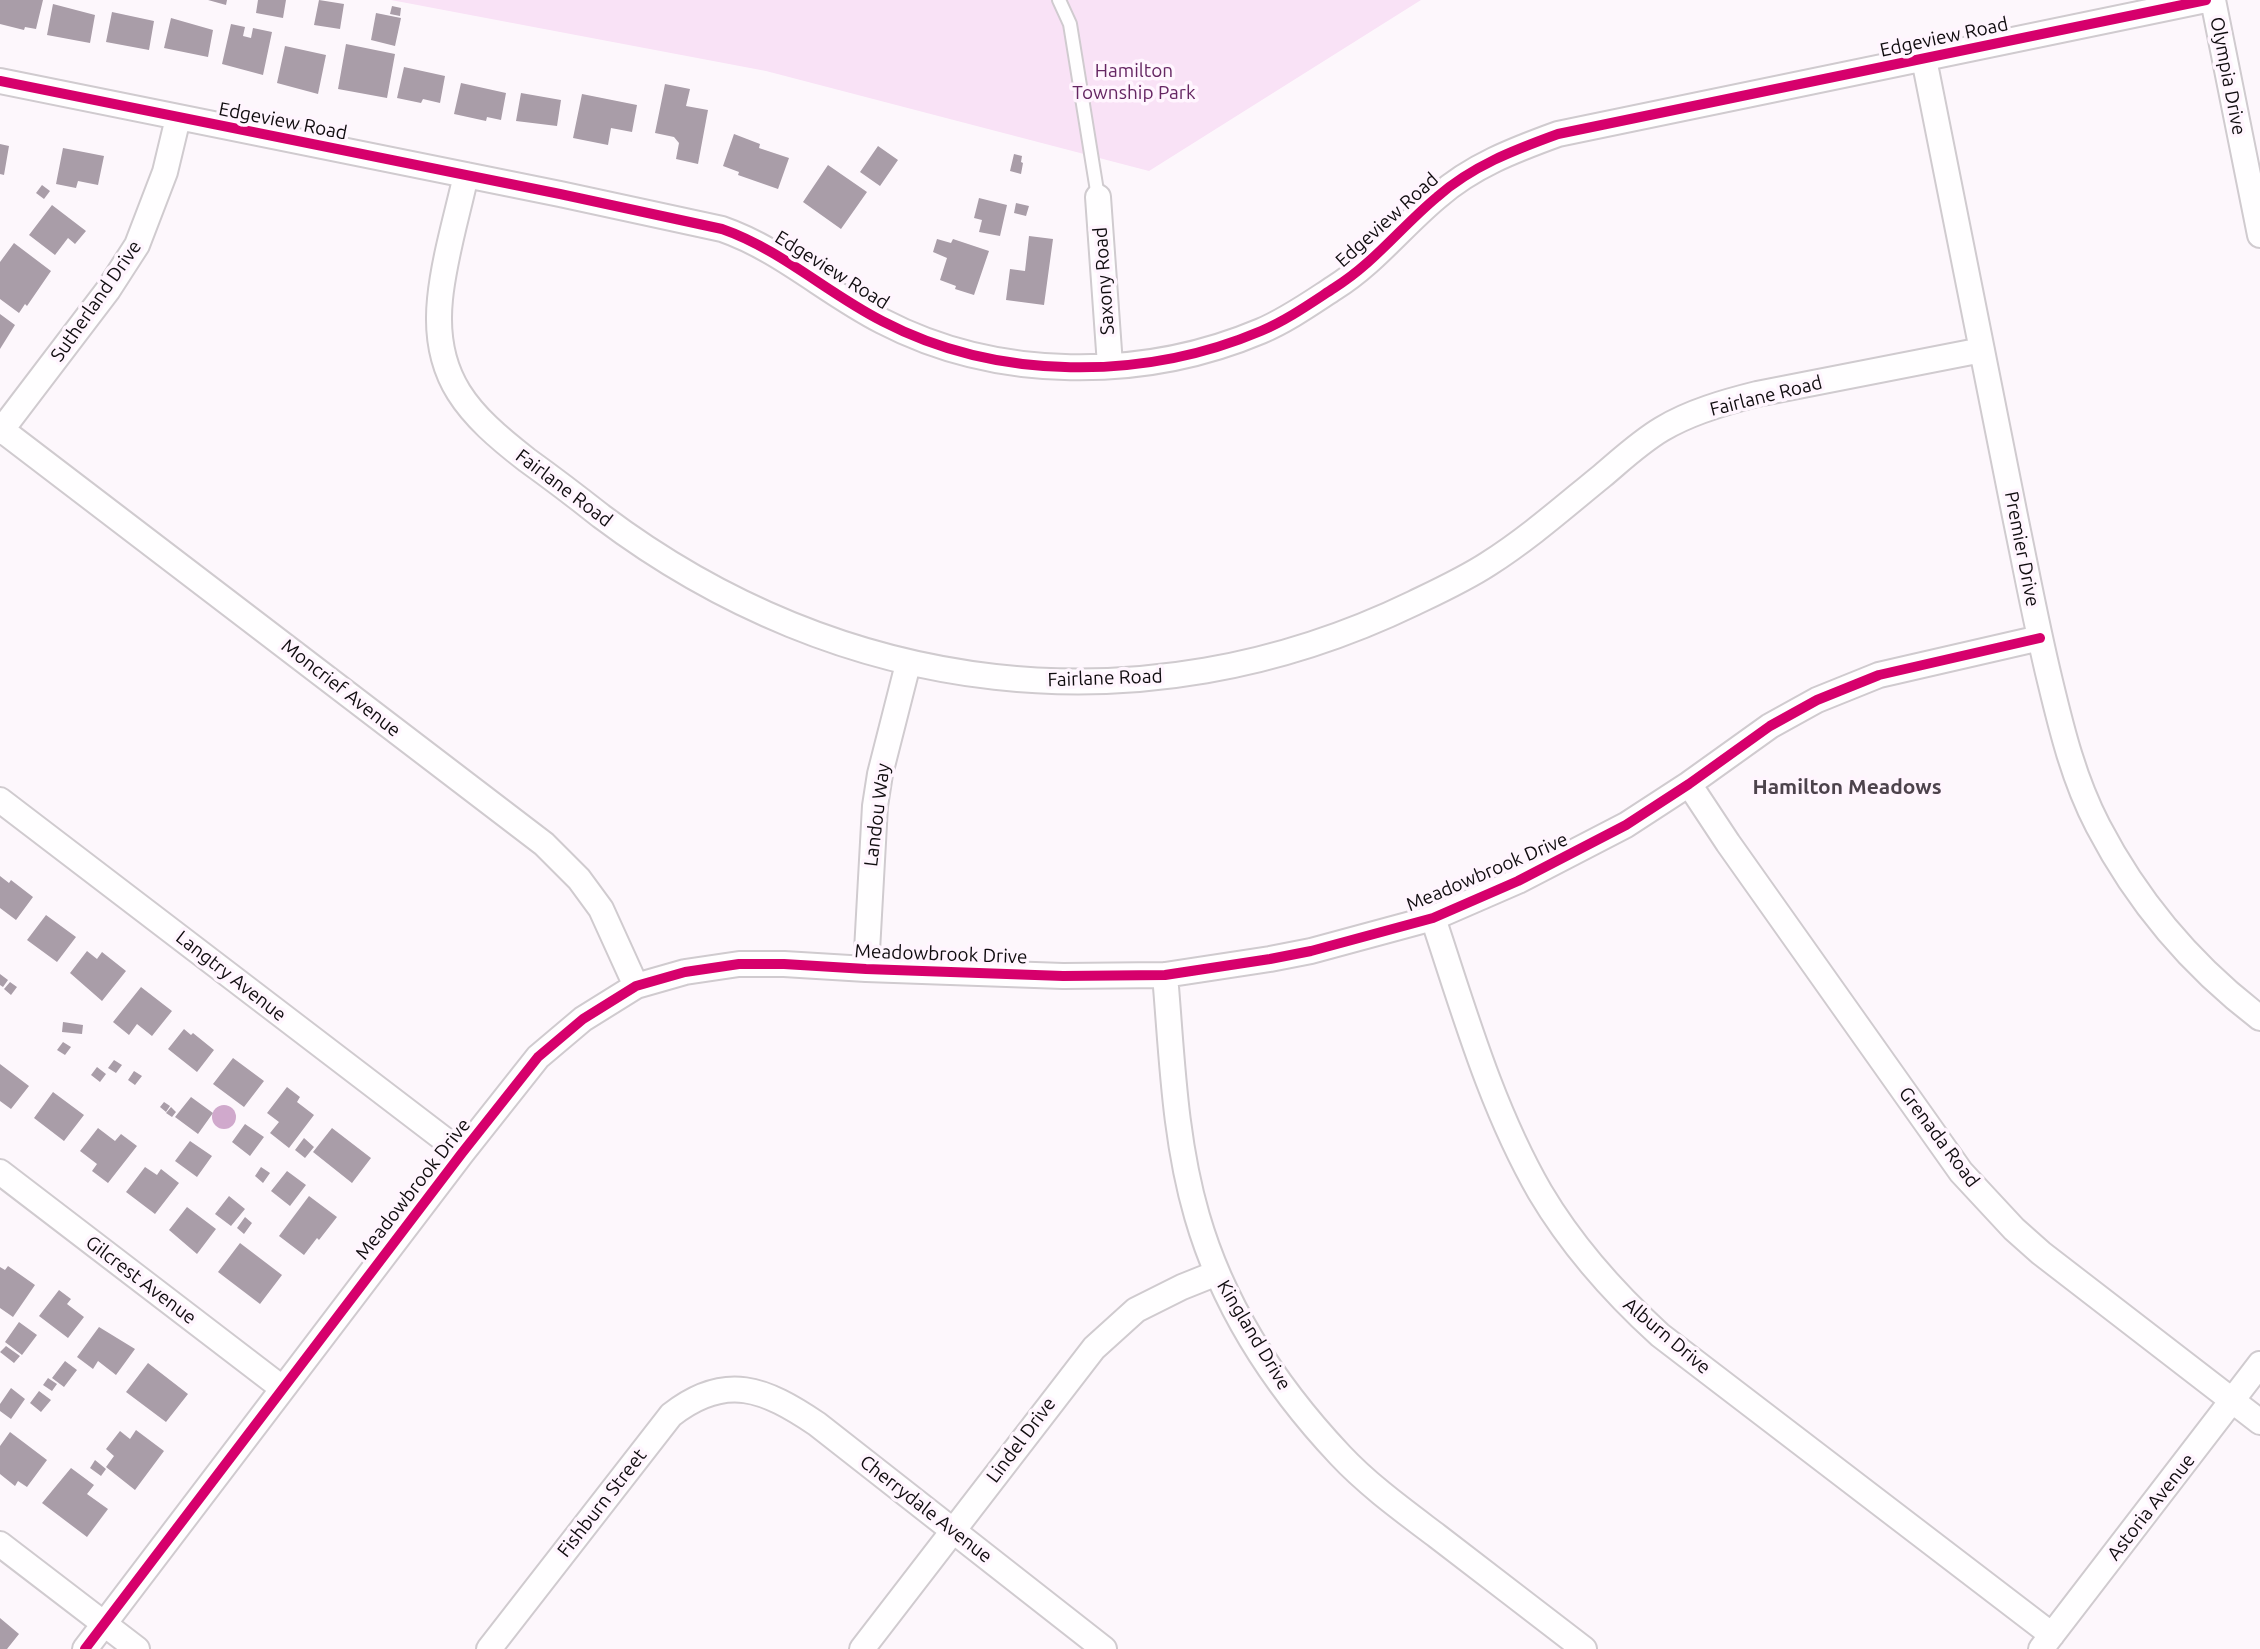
<!DOCTYPE html>
<style>
body{margin:0}
canvas{display:block;background:#fdf7fc}
</style>
<canvas width="2260" height="1649"></canvas>
<script>
const context = document.querySelector('canvas').getContext('2d');
context.lineJoin = 'round';
function fillPath(path, color) {
  context.fillStyle = color;
  context.fill(path, 'evenodd');
}
function strokePath(path, color, width, dash) {
  context.strokeStyle = color;
  context.lineWidth = width;
  context.lineCap = dash ? 'butt' : 'round';
  context.setLineDash(dash || []);
  context.stroke(path);
}
function write(font, color, halo, rows, align = 'center') {
  context.font = font + ' Ubuntu,sans-serif';
  context.lineWidth = 7;
  context.setLineDash([]);
  context.textBaseline = 'middle';
  context.strokeStyle = halo;
  context.fillStyle = color;
  for (const [text, x, y, turn = 0] of rows) {
    context.save();
    context.translate(x, y);
    context.rotate((+turn || 0) * Math.PI / 180);
    context.textAlign = isNaN(turn) ? turn : align;
    if (halo) context.strokeText(text, 0, 0);
    context.fillText(text, 0, 0);
    context.restore();
  }
}
const green = new Path2D(`
 M391 0H1421L1149 171 766 71Z`);
const water = new Path2D(`
 M212 1117a12 12 0 1 1 24 0a12 12 0 1 1-24 0Z`);
const building = new Path2D(`
 M0 0H43L36 29 25 27 24 30 0 24Z
 M208 0H227L226 5Z
 M258 0H286L283 18 256 13Z
 M319 0 344 4 340 29 314 25Z
 M53 4 95 15 90 43 47 35Z
 M392 6 401 8 400 16 390 14Z
 M112 12 154 21 149 50 106 42Z
 M376 13 401 18 395 46 371 40Z
 M171 18 213 30 208 57 164 48Z
 M231 24 245 27 243 36 251 38 253 28 272 32 263 75 222 64Z
 M346 44 395 54 387 98 338 89Z
 M285 46 326 55 318 94 277 83Z
 M404 67 445 76 440 103 423 99 421 103 397 98Z
 M461 83 506 93 501 120 487 117 486 121 454 114Z
 M665 84 690 89 686 106 708 110 698 164 676 159 679 143 674 137 655 133Z
 M521 93 561 100 557 126 516 121Z
 M582 94 637 105 632 132 611 128 608 145 573 138Z
 M734 134 760 144 759 148 789 158 778 189 738 175 739 172 723 166Z
 M0 144 9 146 4 175 0 174Z
 M878 146 898 160 880 186 860 172Z
 M63 148 104 156 98 185 78 181 76 188 56 184Z
 M1014 154 1022 156 1021 162 1023 163 1021 174 1010 171Z
 M828 165 867 192 841 229 803 202Z
 M42 185 50 191 44 199 36 193Z
 M979 198 1007 205 1000 236 979 232 982 220 974 218Z
 M1016 203 1029 206 1026 216 1014 213Z
 M52 205 86 231 75 244 68 238 55 255 29 235Z
 M1029 236 1053 239 1044 305 1006 300 1010 269 1025 271Z
 M937 239 951 243 953 239 989 251 974 295 955 289 956 286 940 280 947 258 933 252Z
 M14 243 51 271 27 306 25 304 19 313 0 299V262Z
 M0 314 15 325 0 349Z
 M0 876 9 883 11 880 33 897 16 920 0 908Z
 M46 915 76 937 57 962 27 940Z
 M87 951 97 959 102 952 126 971 102 1001 70 973Z
 M0 974 8 980 3 987 0 985Z
 M10 982 17 987 11 995 4 989Z
 M141 987 172 1011 152 1036 137 1024 129 1035 113 1022Z
 M63 1022 83 1025 82 1034 62 1032Z
 M184 1029 191 1035 193 1033 214 1050 197 1072 168 1049Z
 M63 1042 71 1047 65 1055 57 1050Z
 M233 1058 264 1081 244 1107 213 1084Z
 M114 1060 122 1065 116 1073 108 1068Z
 M0 1064 29 1086 11 1109 0 1101Z
 M97 1067 106 1074 100 1082 91 1075Z
 M134 1071 142 1076 135 1085 128 1080Z
 M287 1087 300 1097 297 1102 314 1115 289 1148 270 1133 279 1122 267 1113Z
 M53 1092 84 1115 64 1141 34 1118Z
 M191 1097 213 1113 198 1134 175 1117Z
 M164 1102 170 1106 166 1112 160 1107Z
 M171 1107 176 1112 172 1117 166 1113Z
 M245 1124 264 1137 250 1156 232 1142Z
 M98 1128 115 1141 121 1134 137 1146 108 1183 92 1171 97 1164 80 1151Z
 M332 1128 371 1158 352 1183 313 1152Z
 M304 1138 314 1147 305 1158 295 1150Z
 M190 1141 212 1156 197 1177 175 1161Z
 M145 1167 157 1175 161 1169 179 1183 155 1214 126 1192Z
 M261 1167 270 1173 263 1183 255 1176Z
 M287 1171 306 1185 290 1206 271 1191Z
 M229 1196 245 1209 231 1226 215 1214Z
 M309 1196 337 1217 319 1240 317 1238 304 1255 279 1236Z
 M187 1207 216 1229 197 1254 169 1230Z
 M245 1217 252 1223 244 1234 237 1228Z
 M240 1243 282 1275 260 1304 218 1272Z
 M8 1266 35 1285 13 1317 0 1308V1267L5 1270Z
 M59 1290 71 1299 67 1304 84 1317 68 1338 39 1316Z
 M19 1322 37 1335 22 1355 5 1342Z
 M99 1327 135 1349 116 1375 98 1361 93 1369 77 1357Z
 M6 1346 20 1356 14 1363 0 1352Z
 M65 1361 77 1370 64 1387 52 1378Z
 M148 1363 188 1394 166 1422 126 1392Z
 M48 1378 57 1384 52 1391 43 1385Z
 M11 1388 25 1399 11 1419 0 1411V1404Z
 M39 1391 51 1400 41 1412 30 1403Z
 M136 1430 164 1451 135 1490 106 1467 114 1456 106 1449 120 1431 130 1439Z
 M10 1432 47 1460 27 1487 18 1481 15 1486 0 1474V1446Z
 M95 1460 106 1469 101 1476 90 1468Z
 M71 1468 94 1485 87 1494 108 1509 87 1537 42 1503Z
 M0 1618 19 1634 7 1649H0Z`);
const lane = new Path2D(`
 M1059 0 1070 24 1098 197`);
const street = new Path2D(`
 M2213 0 2260 235
 M1924 59C1955 213 1985 367 2016 521 2027 574 2037 628 2050 681 2062 731 2074 780 2098 826 2137 901 2193 967 2260 1018
 M0 81 560 194 722 229C780 249 827 293 882 321 997 381 1143 381 1261 331 1287 320 1311 303 1334 288 1374 263 1401 227 1437 197 1472 166 1514 150 1558 134L2206 0
 M466 175C457 216 444 258 440 299 432 378 469 415 527 460 552 478 577 497 601 516 841 697 1141 735 1414 603 1439 591 1465 579 1488 564 1529 538 1565 506 1602 476 1621 460 1640 442 1662 429 1690 412 1725 402 1757 394L1982 350
 M1098 197 1110 365
 M2 430 544 844 579 879 601 909 636 986
 M0 432 108 290 137 245 165 172 178 118
 M1689 784 1728 843 1961 1172 2014 1229 2041 1253 2260 1422
 M0 800 462 1153
 M1433 918C1464 1011 1491 1107 1540 1192 1572 1246 1614 1293 1660 1335L2052 1635
 M866 969 875 806 880 774 908 664
 M1165 975C1172 1055 1174 1137 1197 1216 1223 1306 1276 1387 1340 1455 1368 1485 1404 1511 1437 1536 1486 1574 1535 1611 1584 1649
 M0 1172 282 1388
 M0 1544 137 1649
 M85 1649 462 1153 538 1057 583 1019 636 986 685 972 739 964H784L866 969 1063 976 1165 975 1270 959 1311 951 1433 918 1518 881 1626 825 1689 784 1770 726 1817 700 1879 675 2040 638
 M489 1649 671 1415C726 1372 765 1389 817 1424L1104 1649
 M862 1649 1094 1348 1136 1310 1182 1287 1217 1273
 M2041 1649 2260 1364`);
const cycleway = new Path2D(`
 M0 81 560 194 722 229C780 249 827 293 882 321 997 381 1143 381 1261 331 1287 320 1311 303 1334 288 1374 263 1401 227 1437 197 1472 166 1514 150 1558 134L2206 0
 M85 1649 462 1153 538 1057 583 1019 636 986 685 972 739 964H784L866 969 1063 976 1165 975 1270 959 1311 951 1433 918 1518 881 1626 825 1689 784 1770 726 1817 700 1879 675 2040 638`);
const streetNames = [
 ["Edgeview Road",1944,37,-12],
 ["Olympia Drive",2228,76,79],
 ["Edgeview Road",283,121,11],
 ["Edgeview Road",1387,220,-42],
 ["Edgeview Road",832,270,32],
 ["Saxony Road",1104,281,-94],
 ["Sutherland Drive",96,301,-55],
 ["Fairlane Road",1766,396,-14],
 ["Fairlane Road",564,488,37],
 ["Premier Drive",2022,549,79],
 ["Fairlane Road",1105,678,-2],
 ["Moncrief Avenue",341,688,38],
 ["Landou Way",877,815,-83],
 ["Meadowbrook Drive",1487,872,-23],
 ["Meadowbrook Drive",941,954,2],
 ["Langtry Avenue",231,976,38],
 ["Grenada Road",1939,1137,53],
 ["Meadowbrook Drive",413,1189,-52],
 ["Gilcrest Avenue",141,1280,37],
 ["Kingland Drive",1254,1335,59],
 ["Alburn Drive",1667,1336,40],
 ["Lindel Drive",1021,1440,-53],
 ["Fishburn Street",602,1503,-52],
 ["Astoria Avenue",2151,1507,-52],
 ["Cherrydale Avenue",926,1509,38]
];
const parkNames = [
 ["Hamilton",1134,71],
 ["Township Park",1134,93]
];
const neighbourhoodNames = [
 ["Hamilton Meadows",1847,787]
];
fillPath(green, '#f9e2f6');
fillPath(water, '#d0a9cc');
fillPath(building, '#a99da8');
strokePath(lane, '#d0cbcf', 16);
strokePath(street, '#d0cbcf', 28);
strokePath(lane, '#fffeff', 12);
strokePath(street, '#fffeff', 24);
strokePath(cycleway, '#d6006c', 10);
write('19px', '#100c0f', '#fff5fe', streetNames);
write('19px', '#652662', '#fff5fe', parkNames);
write('bold 21px', '#4d434c', '#fff5fe', neighbourhoodNames);
</script>
